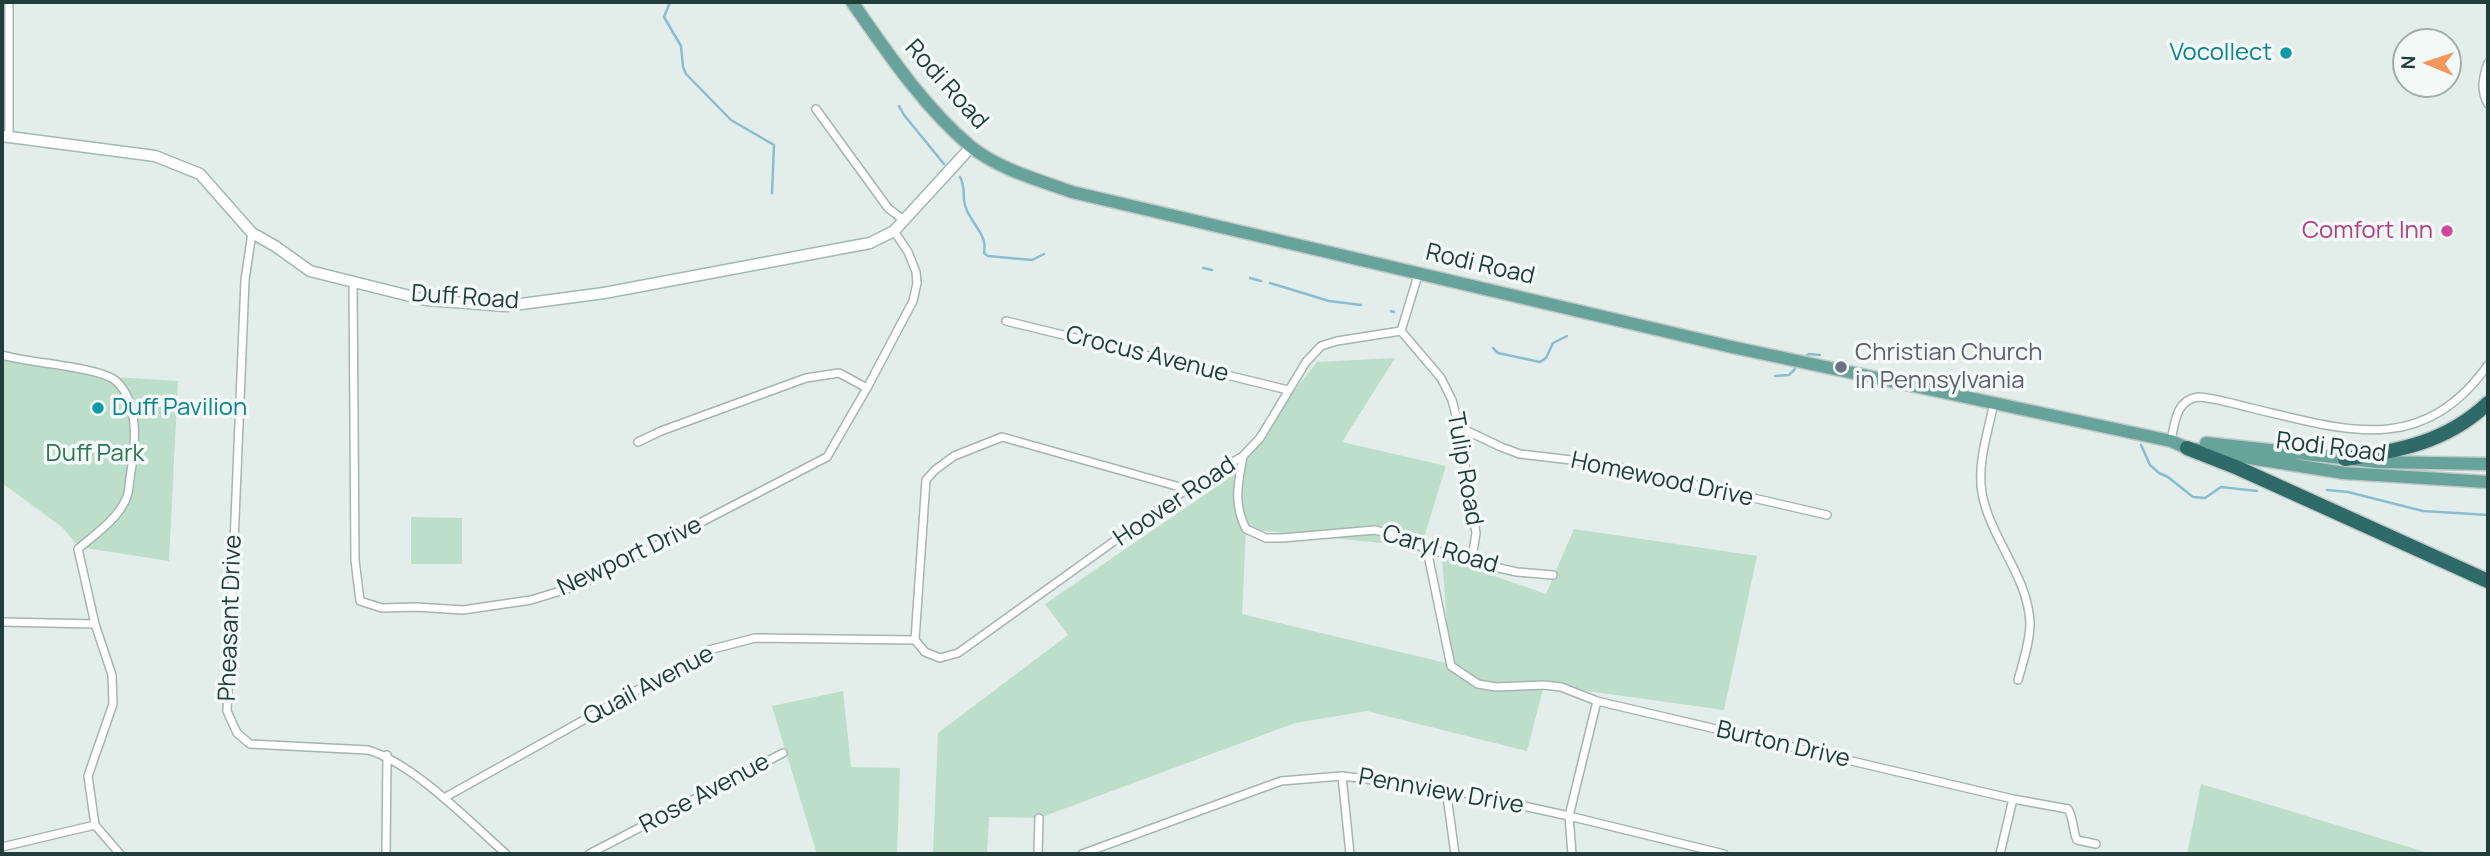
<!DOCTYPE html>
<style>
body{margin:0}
#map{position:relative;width:2490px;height:856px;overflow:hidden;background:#e3edea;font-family:Manrope,sans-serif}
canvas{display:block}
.frame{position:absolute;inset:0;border:4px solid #223e3b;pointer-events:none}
.north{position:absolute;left:2392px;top:28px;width:70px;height:70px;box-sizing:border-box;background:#f3f9f7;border:2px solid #9faeac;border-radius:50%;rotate:272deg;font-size:19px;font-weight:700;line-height:28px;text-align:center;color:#223e3b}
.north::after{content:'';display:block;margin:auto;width:24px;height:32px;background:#f2965c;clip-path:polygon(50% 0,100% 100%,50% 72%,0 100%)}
</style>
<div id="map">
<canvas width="2490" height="856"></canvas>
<div class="frame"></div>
<div class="north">N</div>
</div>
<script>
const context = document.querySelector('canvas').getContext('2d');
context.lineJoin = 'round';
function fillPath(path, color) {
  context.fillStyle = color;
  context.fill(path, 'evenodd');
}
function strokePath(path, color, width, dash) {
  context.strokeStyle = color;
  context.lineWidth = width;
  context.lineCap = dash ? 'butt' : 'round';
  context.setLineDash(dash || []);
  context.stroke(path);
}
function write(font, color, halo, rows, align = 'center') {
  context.font = font + ' Manrope,sans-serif';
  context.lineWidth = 7;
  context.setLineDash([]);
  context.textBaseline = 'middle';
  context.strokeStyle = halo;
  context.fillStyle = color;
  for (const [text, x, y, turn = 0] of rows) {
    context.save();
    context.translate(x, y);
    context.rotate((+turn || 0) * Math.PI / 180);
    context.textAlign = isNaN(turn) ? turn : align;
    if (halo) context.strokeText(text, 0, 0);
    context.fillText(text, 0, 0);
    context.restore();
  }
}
const green = new Path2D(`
 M2 355 113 377 178 381 169 561 79 547 62 527 2 483Z
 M1395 358 1342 442 1446 466 1421 547 1246 529 1242 614 1450 664 1442 558 1546 594 1574 529 1757 556 1724 710 1544 685 1527 751 1367 711 1295 723 1039 818 989 817 987 854H933L938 733 1068 635 1045 604 1219 485 1317 362Z
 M411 517 462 518V564H411Z
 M843 691 851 767 900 768 897 854H817L772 706Z
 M2201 784 2432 854H2187Z`);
const stream = new Path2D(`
 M670 2 664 17 681 46 683 67 686 74 731 120 774 145 772 193
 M899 106 904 115 944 164
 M960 177C966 188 962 195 965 205 970 224 988 233 984 253L988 256 1032 260 1044 254
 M1203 268 1212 270
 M1250 278 1261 281
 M1270 283 1329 301 1361 305
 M1391 311 1394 312
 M1493 348 1498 353 1540 362 1546 358 1553 343 1567 336
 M1804 357 1809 354 1820 355
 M1775 376 1789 375 1795 369
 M2141 445 2150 465 2159 473 2168 477 2193 497 2205 498 2221 487 2257 491
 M2327 490 2348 492 2423 511 2488 515`);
const street = new Path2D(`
 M2488 63C2483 77 2480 90 2488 104
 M816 109 888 208 905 221
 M9 137V2
 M252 233 245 280 227 711 237 733 250 744 368 750C413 763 470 822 506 854
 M1419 272 1401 331 1441 378 1452 400 1459 427 1476 533 1473 552 1468 557
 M353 282 355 560 360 601 382 608 416 607 463 610 531 600 580 585 827 457 867 388 913 301 917 283 916 272 908 252 894 231
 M1006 321 1288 390
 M2 355C27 363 101 367 116 381 141 404 135 449 130 478 129 485 129 494 126 499 117 520 94 535 78 549L95 624
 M1994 403C1988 432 1977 463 1982 493 1990 538 2028 576 2030 623 2030 642 2023 662 2018 680
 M1459 427 1501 447 1520 454 1606 464 1827 515
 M2171 441C2175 422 2176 400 2198 397 2216 398 2234 404 2251 408 2345 430 2421 458 2488 365
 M638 442 661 431 806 378 839 373 867 388
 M1243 456C1238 483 1233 504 1246 529L1266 538H1282L1375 530 1402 537 1427 550 1468 557 1490 566 1517 572 1553 575
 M1187 489 1002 437 954 456 935 470 926 480 915 640 925 652 940 658 958 653 1187 489 1243 456 1260 438 1306 362 1321 346 1337 341 1401 331
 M1427 550 1451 666 1478 684 1496 687 1544 685 1561 687 1597 701 2013 799 2068 809C2074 819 2072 829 2077 840L2096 844
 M2 622 95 624 112 675 113 704 88 776 95 825 120 854
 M1342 776 1350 854
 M1446 789 1455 854
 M444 798 709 650 755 638 915 640
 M2 847 95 825
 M386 854 387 755
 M589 854 783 753
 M1038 854 1039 818
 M1082 854 1281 781 1342 776 1446 789 1569 816 1724 854
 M1572 854 1569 816 1597 701
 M2000 854 2013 799`);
const secondary = new Path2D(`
 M2 136 155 156 200 174 252 233 275 246 310 271 426 300 506 306 604 293 870 243 894 231 971 147`);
const primary = new Path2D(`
 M852 2C887 52 923 106 970 146 998 169 1039 180 1072 192L1732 347 2171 441 2187 448 2344 473 2488 482
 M2206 443 2378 462 2488 464`);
const highway = new Path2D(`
 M2187 448 2238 468 2488 581
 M2345 459C2399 451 2447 442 2488 403`);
const markers = [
 [2286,53,7,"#0f9aa8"],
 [2447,231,7,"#d1479c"],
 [1841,367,7,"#6b7280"],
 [98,408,7,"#0f9aa8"]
];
const cultureNames = [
 ["Vocollect",2272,53],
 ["Duff Pavilion",112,408,"left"]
];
const streetNames = [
 ["Rodi Road",946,85,48],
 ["Rodi Road",1480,265,13],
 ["Duff Road",465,298,4],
 ["Crocus Avenue",1147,355,14],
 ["Rodi Road",2331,448,7],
 ["Tulip Road",1464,469,80],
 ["Homewood Drive",1662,480,12],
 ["Hoover Road",1175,502,-34],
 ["Caryl Road",1440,550,16],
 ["Newport Drive",630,557,-25],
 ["Pheasant Drive",231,618,-88],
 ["Quail Avenue",649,686,-28],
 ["Burton Drive",1783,745,13],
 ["Pennview Drive",1441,792,10],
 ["Rose Avenue",705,794,-28]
];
const hotelNames = [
 ["Comfort Inn",2433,231]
];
const worshipNames = [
 ["Christian Church",1855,353],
 ["in Pennsylvania",1855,381]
];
const parkNames = [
 ["Duff Park",95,454]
];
fillPath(green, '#bcdeca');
strokePath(stream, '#8bbdd2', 2.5);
strokePath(street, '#a5b5b2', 10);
strokePath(secondary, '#a1b8b3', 13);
strokePath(primary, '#c1c9c8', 15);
strokePath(highway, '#c1c9c8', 17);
strokePath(street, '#fff', 7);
strokePath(secondary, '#fff', 10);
strokePath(primary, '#67a29b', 12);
strokePath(highway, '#2e6a67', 14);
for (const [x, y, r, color] of markers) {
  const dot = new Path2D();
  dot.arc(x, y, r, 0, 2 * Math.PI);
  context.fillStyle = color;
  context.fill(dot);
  strokePath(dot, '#f3f9f7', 2.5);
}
write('24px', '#0d838f', '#f3f9f7', cultureNames, 'right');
write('24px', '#223e3b', '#f3f9f7', streetNames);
write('24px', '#b23c85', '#f3f9f7', hotelNames, 'right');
write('24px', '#5b616d', '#f3f9f7', worshipNames, 'left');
write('24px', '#2d7553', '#f3f9f7', parkNames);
</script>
